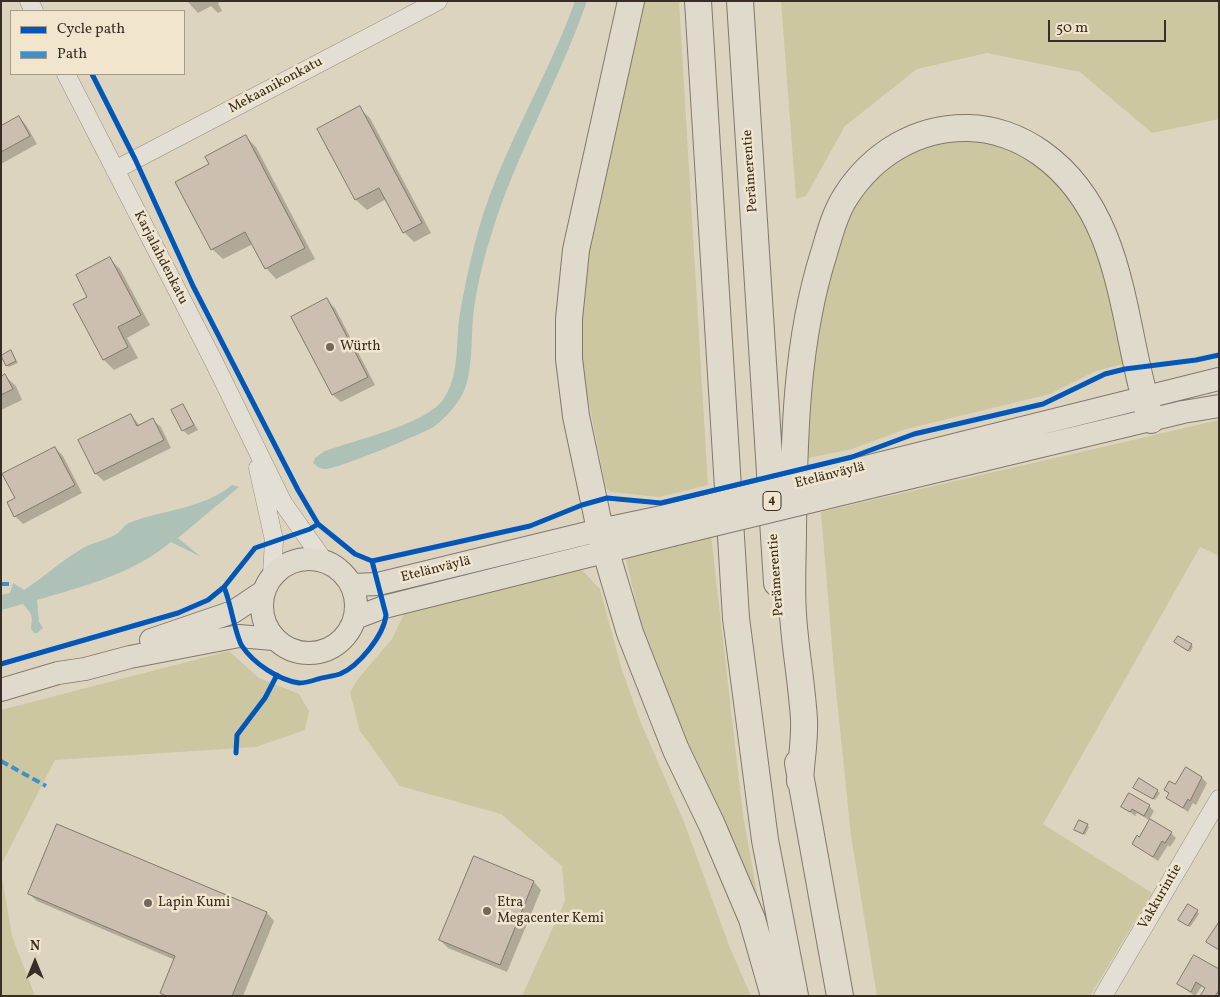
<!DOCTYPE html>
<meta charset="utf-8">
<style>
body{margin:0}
#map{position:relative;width:1220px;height:997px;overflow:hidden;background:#ddd4bf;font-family:Vollkorn,serif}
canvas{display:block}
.frame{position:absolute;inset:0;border:2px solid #382e25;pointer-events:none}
.legend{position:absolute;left:10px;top:10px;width:175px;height:65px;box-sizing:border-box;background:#f1e6cd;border:1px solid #a79c8a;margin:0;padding:6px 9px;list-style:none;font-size:15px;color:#382e25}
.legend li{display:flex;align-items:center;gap:10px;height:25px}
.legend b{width:25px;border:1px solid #a79c8a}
.north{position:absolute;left:10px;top:937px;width:50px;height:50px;-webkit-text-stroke:4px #f1e6cd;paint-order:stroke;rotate:0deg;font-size:14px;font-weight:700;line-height:20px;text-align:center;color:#382e25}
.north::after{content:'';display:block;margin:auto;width:18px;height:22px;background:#382e25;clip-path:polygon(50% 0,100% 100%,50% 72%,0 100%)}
.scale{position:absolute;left:1048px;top:20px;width:118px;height:22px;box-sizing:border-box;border:2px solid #382e25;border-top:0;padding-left:6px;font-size:15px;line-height:18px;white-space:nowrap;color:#382e25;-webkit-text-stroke:4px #f1e6cd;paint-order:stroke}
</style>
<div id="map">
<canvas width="1220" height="997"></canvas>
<div class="frame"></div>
<ul class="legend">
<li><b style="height:6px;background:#0057b8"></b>Cycle path</li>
<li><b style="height:6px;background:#3e90cb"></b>Path</li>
</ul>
<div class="north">N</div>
<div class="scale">50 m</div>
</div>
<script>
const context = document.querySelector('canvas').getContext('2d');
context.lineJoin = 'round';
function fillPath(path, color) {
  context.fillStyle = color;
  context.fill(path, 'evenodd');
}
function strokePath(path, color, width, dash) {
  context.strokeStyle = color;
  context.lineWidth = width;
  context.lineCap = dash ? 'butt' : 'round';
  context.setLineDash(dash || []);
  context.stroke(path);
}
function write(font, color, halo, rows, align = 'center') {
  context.font = font + ' Vollkorn,serif';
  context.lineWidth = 5;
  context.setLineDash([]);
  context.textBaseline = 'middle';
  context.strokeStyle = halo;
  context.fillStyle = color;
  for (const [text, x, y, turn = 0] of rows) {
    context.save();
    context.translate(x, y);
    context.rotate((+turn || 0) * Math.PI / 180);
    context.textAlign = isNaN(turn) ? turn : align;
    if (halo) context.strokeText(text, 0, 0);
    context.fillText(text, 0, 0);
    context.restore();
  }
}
const green = new Path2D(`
 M641 1H679L708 485 659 497 611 492 606 488 582 369 580 326 590 231Z
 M781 1H1219V119L1152 133 1080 72 987 53 917 69 845 126 806 196 796 199Z
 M974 139 1000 144 1041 167 1075 203 1099 253 1127 363 1096 371 1050 394 906 429 852 449 804 459C812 370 815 214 898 160 922 145 947 142 974 139Z
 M1219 420V556L1200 547 1043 824 1152 893 1090 996H877L851 836 834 670 821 512Z
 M711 535 743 815 763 926 685 745 646 644 626 560 631 554Z
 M569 569 583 571 600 589 622 670 641 723 684 822 730 948 751 996H522L565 901 562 866 501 814 400 786 360 731 350 693 357 680 392 639 406 610Z
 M229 651 259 678 299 694 309 711 305 730 256 747 55 760 1 865V710Z
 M1 871 12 936 35 996H1Z`);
const water = new Path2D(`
 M575 1H587C559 82 514 157 490 239 482 264 476 291 473 317 471 340 473 375 462 395 455 407 446 417 435 426 425 433 337 469 326 469 320 469 318 467 313 463L315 458 325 451C355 440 423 425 442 401 461 376 455 342 460 313 464 289 469 266 475 243 496 158 546 83 575 1Z
 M232 485 239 487 178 538 201 557 171 542C133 574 84 586 37 600L39 622 43 628 37 633H34L31 629C32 616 34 616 23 604L1 610V595L10 593 13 583 24 590C44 577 61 561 83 548 94 542 108 540 118 533 122 530 124 525 129 523 164 509 201 510 232 485Z`);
const shadow = new Path2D(`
 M187 1H222L218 3 222 11 218 13 211 6 198 13Z
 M359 108 370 118 431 233 414 242 404 232 386 199 367 210 356 200 319 129Z
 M19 117 26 125 37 144 1 164V127Z
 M246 137 256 147 315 259 276 279 266 268 253 244 223 259 212 249 210 165Z
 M110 259 120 269 150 325 127 338 138 358 114 370 104 360 75 305 89 298Z
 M327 300 335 308 375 385 341 402 333 395 293 318Z
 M11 352 18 363 9 367 7 365Z
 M5 376 16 386 22 400 1 410V378Z
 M183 405 198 430 188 435 183 430Z
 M131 415 140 426 153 420 161 427 171 448 104 481 96 474 80 441Z
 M55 448 63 456 82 493 23 524 15 516 16 499Z
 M1177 644 1191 645 1193 647 1190 652Z
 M1202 778 1207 783 1196 805 1193 803 1188 812 1168 798 1170 794 1165 790Z
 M1139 780 1160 793 1155 800 1137 790Z
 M1149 806 1154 811 1149 820 1137 813 1135 816 1123 807Z
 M58 825 267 913 274 921 243 996H164L161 993 175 960 37 901 29 894Z
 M1087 825 1089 827 1085 835 1077 831Z
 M1171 833 1176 838 1170 847 1168 845 1158 861 1134 844 1140 838Z
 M474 858 534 882 541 890 507 972 448 948 440 940Z
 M1197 911 1199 914 1190 927 1180 920Z
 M1219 970V996H1202L1206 989 1202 986 1195 996 1178 984Z`);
const building = new Path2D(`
 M360 106 422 223 403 233 379 188 355 200 317 129Z
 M19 116 30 136 1 152V126Z
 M246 135 305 248 265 269 245 232 211 250 175 182 209 164 205 157Z
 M110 257 141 315 118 327 128 347 103 360 73 304 87 297 76 275Z
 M327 298 368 377 332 395 291 317Z
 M11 350 16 361 6 366 1 356Z
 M5 374 13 389 1 395V377Z
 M183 404 194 425 182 431 171 410Z
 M131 414 137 426 153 418 164 440 95 474 78 440Z
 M55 447 75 485 14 517 7 502 15 498 2 474Z
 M1178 636 1192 644 1188 651 1174 642Z
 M1186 767 1202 777 1190 801 1188 799 1183 808 1166 798 1169 793 1164 790 1169 781 1175 784Z
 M1139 778 1158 790 1153 799 1133 788Z
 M1129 793 1150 805 1144 816 1132 809 1130 812 1121 807Z
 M1150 819 1172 832 1165 843 1162 841 1153 857 1132 844 1137 835 1139 837Z
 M1079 820 1088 824 1083 834 1074 830Z
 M57 824 267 912 232 996H166L160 993 175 956 28 894Z
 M474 856 534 881 500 965 439 940Z
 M1188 904 1198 910 1188 926 1178 920Z
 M1219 922V950L1206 942Z
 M1194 955 1219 969V990L1215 996H1200L1205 988 1196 982 1191 992 1177 984Z`);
const minor = new Path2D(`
 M29 1 34 11
 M66 74 213 360 283 503 324 561
 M115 170 438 1
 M258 468 274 540 272 575
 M1103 996 1219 799`);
const major = new Path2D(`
 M854 470 1219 379
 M858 490 1183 412 1219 406
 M262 606a47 47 0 1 1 94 0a47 47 0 1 1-94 0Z
 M351 585 378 584 600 530 666 516
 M355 618 384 607 672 535
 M151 640 233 612 263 592
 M1 690 58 673 85 669 130 657 239 636 273 639`);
const highway = new Path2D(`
 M631 1 576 250 569 319V359L576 416 602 539 630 633 676 750 712 825 752 919 774 996
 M698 1 736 618 765 840 795 996
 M740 1 777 583
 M798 763 840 996
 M800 781C801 761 805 740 804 720 802 684 795 649 793 614 791 586 793 558 793 530 794 437 796 341 824 253 830 233 835 213 846 196 873 154 917 127 968 128 993 128 1020 138 1041 153 1127 214 1121 328 1151 420`);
const majorBridge = new Path2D(`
 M666 516 854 470
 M672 535 858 490`);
const quiet = new Path2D(`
 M1 584H10
 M1 761 46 786`);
const cycleway = new Path2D(`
 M92 74 135 159 193 286 298 490 318 524 355 554 372 561 530 526 582 505 607 498 661 503 852 457 914 434 1043 404 1105 374 1125 369 1196 360 1219 355
 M224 587C231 603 235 635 242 646 254 664 279 680 299 683 305 683 312 681 318 679 325 677 334 676 340 674 359 666 384 635 386 615L372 561
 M1 664 178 613 208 600 224 587 255 548 310 529 318 524
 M236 753 237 735 265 698 277 675`);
const markers = [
 [330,347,5,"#72685b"],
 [148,903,5,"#72685b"],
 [487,911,5,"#72685b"]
];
const shields = [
 [772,501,18]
];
const shieldNames = [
 ["4",772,501]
];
const streetNames = [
 ["Mekaanikonkatu",276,86,-28],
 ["Perämerentie",751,171,-94],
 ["Karjalahdenkatu",160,258,63],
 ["Etelänväylä",830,476,-14],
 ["Etelänväylä",436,570,-14],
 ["Perämerentie",777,575,-94],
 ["Vakkurintie",1161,897,-60]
];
const poiNames = [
 ["Würth",340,347],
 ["Lapin Kumi",158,903],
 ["Etra",497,903],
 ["Megacenter Kemi",497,919]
];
fillPath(green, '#ccc7a0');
fillPath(water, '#adc1b6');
fillPath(shadow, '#0003');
fillPath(building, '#ccbeb0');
strokePath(building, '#7f796e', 1);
strokePath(minor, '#968f82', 19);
strokePath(major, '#7f796e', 24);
strokePath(highway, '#7f796e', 28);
strokePath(minor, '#e4dfd5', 18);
strokePath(major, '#e0dacd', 22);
strokePath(highway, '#e0dacd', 26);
strokePath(majorBridge, '#7f796e', 24, []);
strokePath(majorBridge, '#e0dacd', 22);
strokePath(quiet, '#3e90cb', 4, [8, 4]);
strokePath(cycleway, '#0057b8', 5);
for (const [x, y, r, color] of markers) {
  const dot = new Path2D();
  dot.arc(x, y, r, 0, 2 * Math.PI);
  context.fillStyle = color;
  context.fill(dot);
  strokePath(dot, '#f1e6cd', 2);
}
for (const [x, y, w] of shields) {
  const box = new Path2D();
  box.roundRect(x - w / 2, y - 9.5, w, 19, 4);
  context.fillStyle = '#f1e6cd';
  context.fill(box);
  strokePath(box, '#382e25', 1);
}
write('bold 12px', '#382e25', null, shieldNames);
write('14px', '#382e25', '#f1e6cd', streetNames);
write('14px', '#382e25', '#f1e6cd', poiNames, 'left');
</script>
